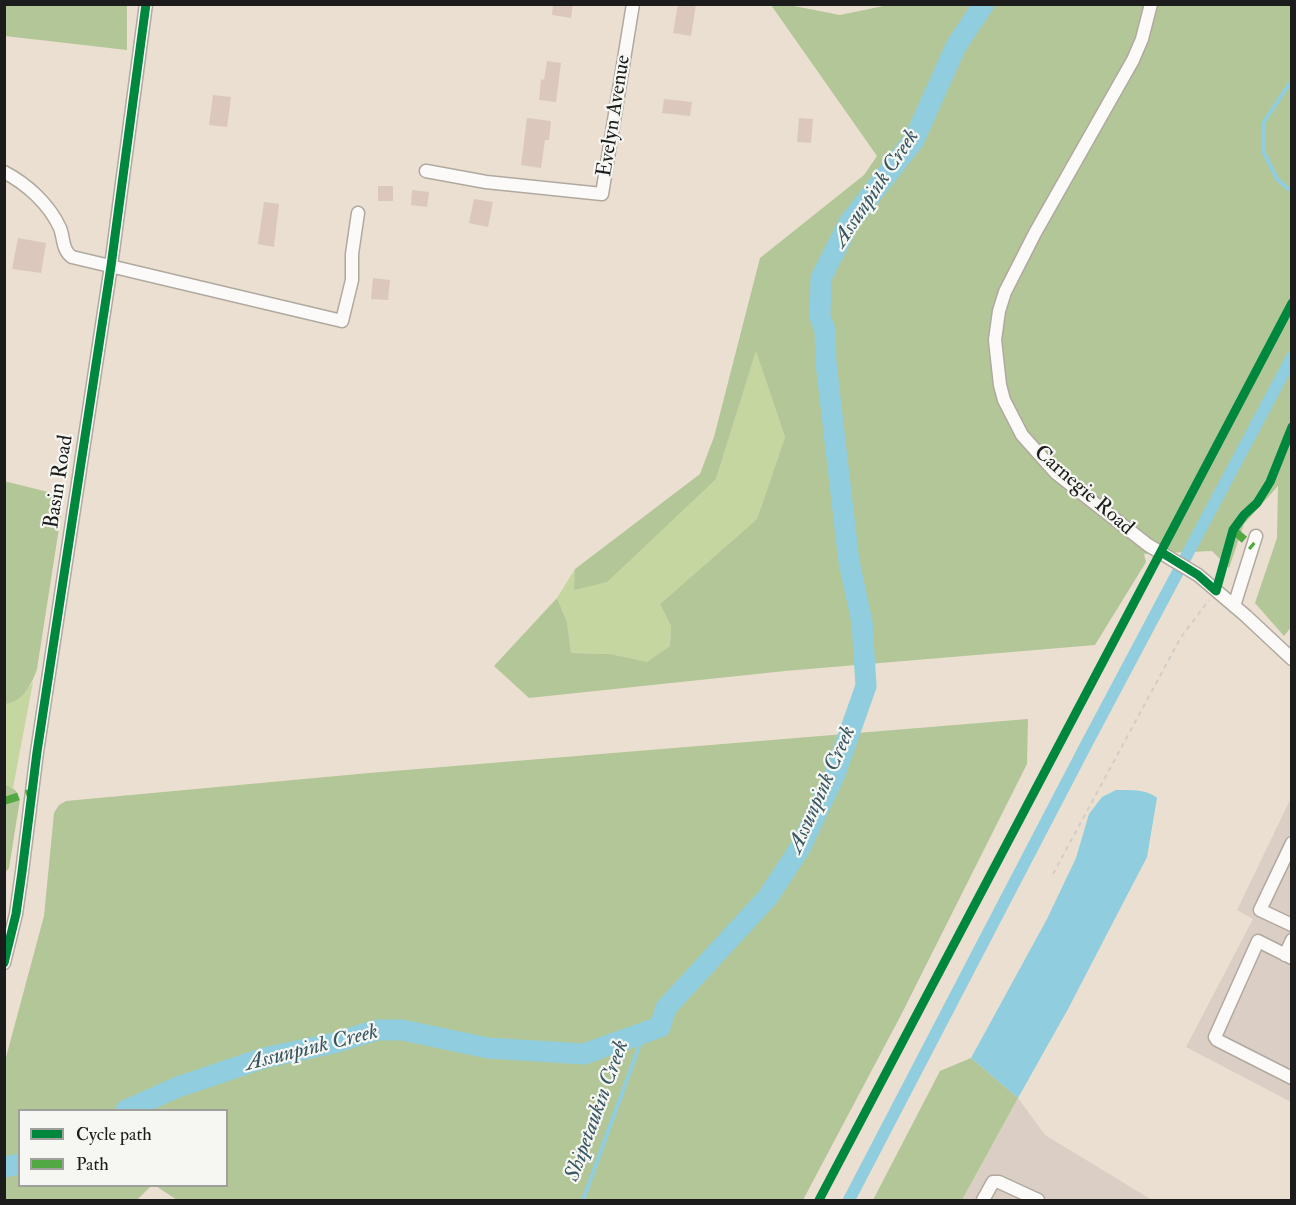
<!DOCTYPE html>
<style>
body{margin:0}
#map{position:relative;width:1296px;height:1205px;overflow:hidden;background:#eadfd0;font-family:"IM FELL Double Pica",serif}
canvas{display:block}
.frame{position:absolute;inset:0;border:6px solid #1c1c1c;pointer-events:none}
.legend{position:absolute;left:18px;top:1109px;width:210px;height:78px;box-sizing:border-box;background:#f6f6f2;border:2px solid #9f9f9c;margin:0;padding:8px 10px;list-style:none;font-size:18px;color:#1c1c1c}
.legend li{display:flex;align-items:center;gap:12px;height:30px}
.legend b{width:30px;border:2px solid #9f9f9c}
</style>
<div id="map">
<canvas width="1296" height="1205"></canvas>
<div class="frame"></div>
<ul class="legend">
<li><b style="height:8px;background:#00873e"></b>Cycle path</li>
<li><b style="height:8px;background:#52a943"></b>Path</li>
</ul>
</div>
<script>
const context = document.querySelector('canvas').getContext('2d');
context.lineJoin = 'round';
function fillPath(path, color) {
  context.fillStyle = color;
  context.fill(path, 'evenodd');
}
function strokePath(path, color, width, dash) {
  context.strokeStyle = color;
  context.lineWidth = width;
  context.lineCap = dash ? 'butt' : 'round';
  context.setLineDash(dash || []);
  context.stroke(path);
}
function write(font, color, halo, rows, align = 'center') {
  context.font = font + ' "IM FELL Double Pica",serif';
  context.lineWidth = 4.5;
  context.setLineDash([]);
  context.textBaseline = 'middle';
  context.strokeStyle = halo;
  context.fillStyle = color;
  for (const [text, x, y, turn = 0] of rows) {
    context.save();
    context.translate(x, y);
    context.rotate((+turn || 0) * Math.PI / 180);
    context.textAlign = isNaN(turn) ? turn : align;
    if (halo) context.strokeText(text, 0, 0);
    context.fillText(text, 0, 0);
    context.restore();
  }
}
const industrial = new Path2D(`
 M1291 798V1102L1186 1047 1253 919 1237 910Z
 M1018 1098 1045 1135 1152 1200H962Z`);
const green = new Path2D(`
 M756 350 785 437 757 519 660 604 671 626 670 646 647 663 610 654 571 653 567 622 557 598 575 569V590L716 479Z
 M33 682 13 788 5 785 4 704C18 703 25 692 33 682Z`);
const forest = new Path2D(`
 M5 4 127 5V50L5 36Z
 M893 4 1291 5 1292 626 1284 636 1255 603 1277 538 1278 486 1244 524 1229 568 1212 551 1144 554 1146 562 1095 645 785 671 529 698 494 666 557 598 567 622 571 653 610 654 647 662 670 646 671 626 660 604 757 519 785 437 756 351 716 479 607 582 574 590 575 569 700 474 714 437 760 258 864 175 877 156 771 5H789L840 15Z
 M4 481 64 496 37 669C32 684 22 703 5 704Z
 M1028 719 1027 764 900 1017 803 1200H177L156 1186H226V1110H20V1186H151L137 1200H5V1061L44 916 54 813 59 805 66 801 369 773Z
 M5 785C14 788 17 790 20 799L9 868 5 873Z
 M971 1058 1018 1098 962 1200H873L940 1071Z`);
const water = new Path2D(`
 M1116 790C1130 790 1147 789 1157 798L1147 857 1068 1009 1018 1098 971 1058 1047 919 1076 858 1089 814 1102 797Z`);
const stream = new Path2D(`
 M1292 80 1264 122 1263 151 1277 179 1292 192
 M583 1200 644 1033`);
const canal = new Path2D(`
 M849 1200 1086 745 1292 357`);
const river = new Path2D(`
 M126 1110 178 1087 264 1058 334 1043 377 1030H402L488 1048 584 1054 660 1027 666 1008 768 897 800 848 835 774 866 686 862 622 849 562 826 363 825 330 820 317 821 278 849 223 914 140 956 46 984 4
 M4 1167 20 1164`);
const building = new Path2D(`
 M553 4H573L571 18 552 15Z
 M678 4H696L691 36 673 33Z
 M547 61 561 63 556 102 539 100 541 79 544 80Z
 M213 95 231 97 227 127 209 125Z
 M664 99 692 102 690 116 662 113Z
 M527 118 551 121 549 140H545L541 168 521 165Z
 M799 118 813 119 811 143 797 142Z
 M378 186H393V201H378Z
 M412 190 429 192 427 207 411 205Z
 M474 199 493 202 488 227 469 223Z
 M264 202 279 204 274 247 258 244Z
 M18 238 46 243 41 273 12 269Z
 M373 278 390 280 388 300 371 299Z`);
const path = new Path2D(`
 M1053 874 1181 637 1209 600`);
const minor = new Path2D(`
 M1151 4 1142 39 1133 60 1035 233 1005 292 999 311 995 340 1000 385 1004 400 1022 435 1056 473 1148 545 1198 575 1246 616 1292 659
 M426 171 486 182 602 194 633 4
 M4 172C27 184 49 204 60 228 64 238 62 250 72 257L342 321 352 280V254L358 213
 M1234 606 1256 536
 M1292 843 1260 910 1292 925
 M1285 955 1292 940
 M1292 958 1258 941 1215 1037 1217 1040 1292 1078
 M4 963 16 914 22 872 37 752 111 266 146 4
 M983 1200 993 1182H999L1038 1200`);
const quiet = new Path2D(`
 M1233 530 1253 547
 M4 801 33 792`);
const cycleway = new Path2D(`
 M1161 552 1198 575 1216 591 1233 530 1244 515 1257 503 1270 482 1292 427
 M4 963 16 914 22 872 37 752 111 266 146 4
 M819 1200 1292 303`);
const streetNames = [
 ["Evelyn Avenue",615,116,-81],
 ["Basin Road",60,482,-81],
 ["Carnegie Road",1083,491,41]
];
const waterNames = [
 ["Assunpink Creek",877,189,-56],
 ["Assunpink Creek",823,790,-66],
 ["Assunpink Creek",312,1049,-14],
 ["Shipetaukin Creek",598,1111,-70]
];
fillPath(industrial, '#dbcec4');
fillPath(green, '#c6d6a0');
fillPath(forest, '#b3c697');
fillPath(water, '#8fcddf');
strokePath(stream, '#8fcddf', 4);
strokePath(canal, '#8fcddf', 12);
strokePath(river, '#8fcddf', 21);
fillPath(building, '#dbc7bc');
strokePath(minor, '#b0a9a0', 15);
strokePath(path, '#d0ceca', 2, [4.5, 4.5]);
strokePath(minor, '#fcfaf8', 12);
strokePath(quiet, '#52a943', 8, [15, 8]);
strokePath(cycleway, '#00873e', 9);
write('21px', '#1c1c1c', '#f6f6f2', streetNames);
write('italic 22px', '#375763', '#f6f6f2', waterNames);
</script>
